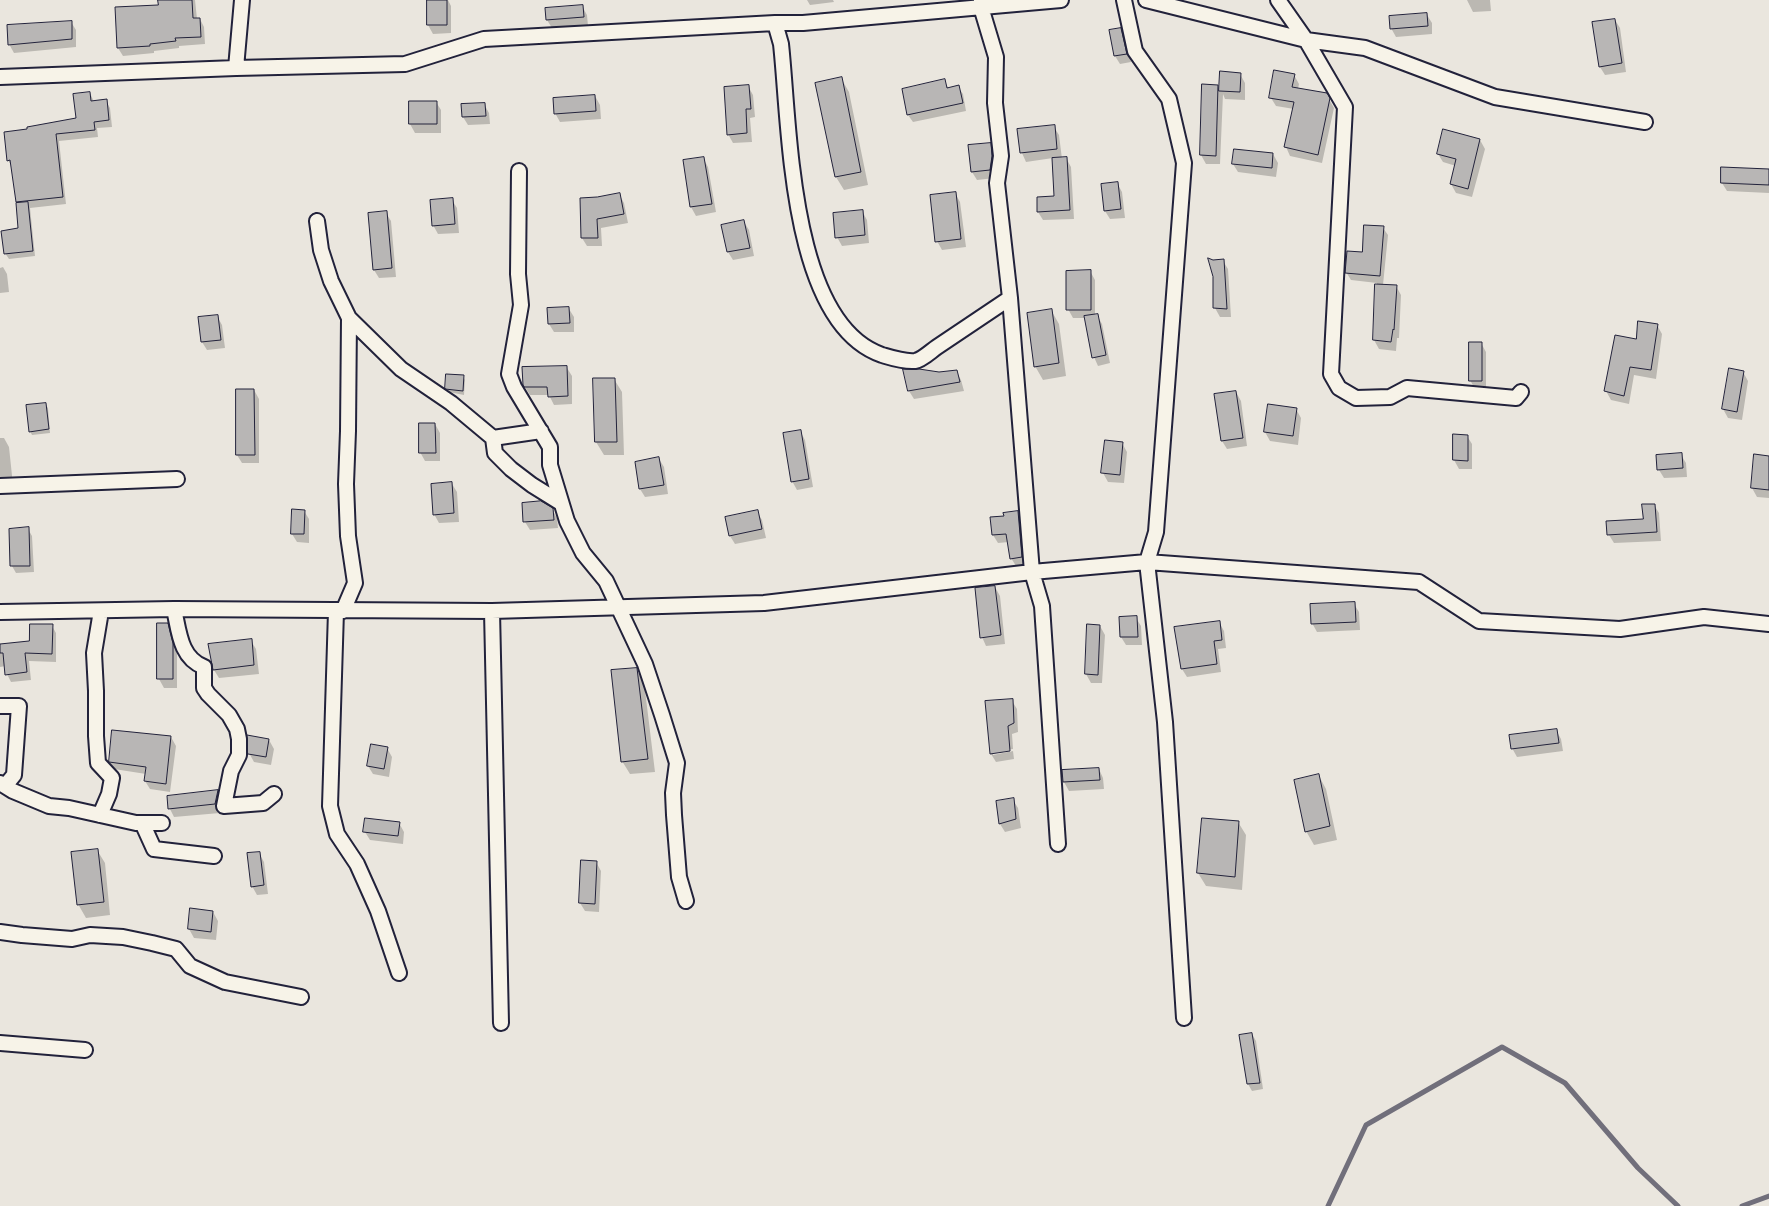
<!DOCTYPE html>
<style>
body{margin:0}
canvas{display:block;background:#eae6de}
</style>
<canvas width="1769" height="1206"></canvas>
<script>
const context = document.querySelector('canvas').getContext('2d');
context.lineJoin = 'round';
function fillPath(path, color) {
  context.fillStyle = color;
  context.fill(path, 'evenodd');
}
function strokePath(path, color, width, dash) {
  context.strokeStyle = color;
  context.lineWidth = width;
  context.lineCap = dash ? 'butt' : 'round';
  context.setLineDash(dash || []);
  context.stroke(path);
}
const shadow = new Path2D(`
 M165 0H195L197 19H200L204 27 205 44 179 46V48L154 51V53L123 56 118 48 117 8 160 6Z
 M428 0H448L451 6V33L433 34 428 25Z
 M807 0H833L834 2 810 5Z
 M1467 0H1490L1491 11 1473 12Z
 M582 6 587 15 588 26 552 28 547 20Z
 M1427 15 1432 23V34L1396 37 1391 28Z
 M1615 20 1620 28 1626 72 1605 75 1600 67Z
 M71 22 76 30V47L14 53 9 44Z
 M1120 29 1125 38 1131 62 1120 64 1115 56Z
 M1222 73 1240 74 1245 83V100L1225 99 1223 94 1220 164H1206L1201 155 1218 86 1220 91Z
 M1294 75 1299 84 1298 89 1326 94 1334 108 1322 163 1290 156 1286 147 1294 109 1276 106 1271 98Z
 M841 78 849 92 868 185 844 190 836 177 816 84Z
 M944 81 949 89 958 87 963 94 966 111 913 122 908 115Z
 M748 86 753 95 755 117 750 118 752 142 733 143 728 134Z
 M90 93 94 102 106 101 110 108 112 127 97 128 98 137 59 141 66 204 30 208 35 256 9 259 5 253 19 230 18 204 12 167 8 160 29 131 77 119Z
 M595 96 600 105 601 119 560 122 555 113Z
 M410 102H436L441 110V133H415L410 124Z
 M484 104 489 113 490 124 468 125 463 117Z
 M1054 127 1059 135 1062 159 1066 158 1071 167 1074 219 1043 220 1038 212 1055 197 1053 158 1026 162 1022 153 1019 131Z
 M1480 140 1485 149 1472 197 1456 193 1451 184 1456 166 1443 162 1438 154Z
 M990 144 995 152V178L977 180 972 172Z
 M1273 154 1278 163 1276 177 1238 172 1233 164Z
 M703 158 708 167 716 212 696 216 691 207 684 161Z
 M1769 170V193L1727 191 1722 183Z
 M1117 183 1122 192 1125 218 1110 219 1105 211Z
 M955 193 960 202 966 247 942 250 937 241Z
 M619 194 624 203 628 223 601 228 602 246H587L582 238 597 198Z
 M452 200 457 208 459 233 438 234 433 225Z
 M862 211 867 220 869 243 842 246 837 237Z
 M386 213 391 221 396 277 379 278 374 270Z
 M744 222 749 230 754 256 733 260 728 252Z
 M1383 228 1388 235 1383 285 1396 286 1401 295 1399 338H1397L1396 351 1379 349 1374 340 1377 283 1351 280 1346 272Z
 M1223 261 1228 269 1231 317H1220L1215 308Z
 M3 267 7 274 9 292 0 293V268Z
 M1090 271 1095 280V315H1097L1102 324 1110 363 1098 366 1094 357 1086 318H1073L1068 309Z
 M569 309 574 317V332H554L549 324Z
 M1051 310 1059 324 1066 376 1043 380 1035 366Z
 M217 316 222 325 225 348 207 350 202 342Z
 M1657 325 1662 334 1656 379 1634 375 1629 404 1611 400 1606 391 1637 340Z
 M1481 343 1486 352V389H1475L1470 380Z
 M567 368 572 376V404L554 405 549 395H530L525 387Z
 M1730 370 1743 372 1748 381 1742 420 1728 418 1723 409Z
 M956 371 961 380 964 391 914 399 909 391 939 373Z
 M463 376 465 380 464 395 449 392 447 388Z
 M614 379 622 392 624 455H604L596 442 594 380Z
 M254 390 259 399V463H242L237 455Z
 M1236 392 1241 401 1247 446 1227 449 1222 441Z
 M45 404 48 408 50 433 32 435 30 431Z
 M1269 406 1296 409 1301 418 1298 445 1270 441 1265 432Z
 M435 424 440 433V461H425L420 452Z
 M800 431 805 440 813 487 797 490 792 481Z
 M1467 436 1472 444V469H1459L1454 460Z
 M0 438H4L9 447 13 485 0 487Z
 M1122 443 1127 452 1124 483 1108 482 1103 473Z
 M1681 455 1686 463 1687 477 1664 478 1659 470Z
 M1755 456 1769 457V498L1757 497 1752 488Z
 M659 459 664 467 668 494 645 497 640 489 636 463Z
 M452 484 457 492 459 522 439 523 434 514Z
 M1654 505 1659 513 1661 541 1614 543 1609 535 1644 520Z
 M552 509 557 518 558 528 530 530 525 522Z
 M304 511 309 519V543L297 542 292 534Z
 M757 512 762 520 766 538 735 544 730 536Z
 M1018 512 1022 520 1026 564 1016 566 1011 558 1009 542 998 543 993 535 991 518 1005 517Z
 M28 529 32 536 34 572 16 573 12 566Z
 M995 587 1000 596 1005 644 986 646 982 637Z
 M1354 604 1359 612 1360 630 1317 632 1312 623Z
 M1136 618 1141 626 1142 645H1126L1121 637Z
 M1219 622 1224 631 1226 648 1218 649 1221 672 1187 677 1182 669Z
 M167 624 172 633 177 653V688H164L159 679Z
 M52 626 56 633V662L29 661 31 680 11 682 7 674 6 666 0 667V645L31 642Z
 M1100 626 1105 635 1102 683H1091L1086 674Z
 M251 641 256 649 259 674 219 678 214 670Z
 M636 669 644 682 655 772 630 774 622 761Z
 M1012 701 1017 709 1018 732 1012 734 1013 749 993 752V755L1013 751 1014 759 996 762 991 754 987 702Z
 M1556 730 1561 739 1563 751 1517 757 1512 748Z
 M171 737 176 746 170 792 150 789 145 781 146 774 114 769 109 761Z
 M269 740 274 749 271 765 254 762 249 753Z
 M387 748 392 757 389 777 373 774 368 766Z
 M1099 769 1103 778 1104 789 1069 791 1064 782 1063 771Z
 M1319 776 1326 789 1337 840 1314 845 1306 831Z
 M218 792 222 800 220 813 174 817 170 809Z
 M1013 800 1018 808 1021 828 1005 832 1000 824 997 802Z
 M1203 819 1238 822 1246 835 1242 890 1206 886 1198 873Z
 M399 823 404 832 403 844 370 840 365 832Z
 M97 850 105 863 110 915 86 918 78 904Z
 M259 853 264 862 268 894 257 895 252 886Z
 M596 862 601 871 599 912 585 911 580 903Z
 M213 912 218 921 216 940 194 938 189 929Z
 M1252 1034 1256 1041 1263 1089 1252 1091 1248 1084 1241 1036Z`);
const stream = new Path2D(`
 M1328 1206 1366 1125 1502 1047 1565 1083 1638 1168 1678 1206
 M1742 1206 1769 1196`);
const building = new Path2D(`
 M158 0H192L193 18H200L201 37 175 38 176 41 150 44V46L117 48 115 7 158 5Z
 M427 0H447V25H427Z
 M583 5 584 17 546 20 545 8Z
 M1427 13 1428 26 1390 29 1389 16Z
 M1615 19 1622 63 1599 67 1592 22Z
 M72 21V39L8 45 7 25Z
 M1121 28 1127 54 1114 56 1109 30Z
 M1274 70 1295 74 1292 87 1327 93 1330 98 1318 155 1284 147 1294 102 1269 98Z
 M1220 71 1241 73 1240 92 1219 91Z
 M842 77 861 172 835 177 815 83Z
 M945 79 947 88 959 85 963 103 907 115 902 89Z
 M1202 84 1218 85 1216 156 1200 155Z
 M749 85 751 109H746L747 133 727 135 724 87Z
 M90 92 91 101 107 99 109 120 94 122 95 130 56 134 63 197 16 202 10 160 7 161 4 132 27 129V127L76 118 73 94Z
 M595 95 596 111 554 114 553 98Z
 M409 101H437V124H409Z
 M485 103 486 116 462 117 461 104Z
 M1055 125 1057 149 1020 153 1017 129Z
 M1443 129 1480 139 1468 189 1450 184 1456 159 1437 154Z
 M991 143 992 156 990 170 971 172 968 145Z
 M1234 149 1273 153 1272 168 1232 164Z
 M704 157 712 204 690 207 683 160Z
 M1067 157 1070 210 1037 212V197L1054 196 1052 158Z
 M1721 167 1769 169V185L1721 183Z
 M1118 182 1121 209 1104 211 1101 184Z
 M956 192 961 239 935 242 930 195Z
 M620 193 624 214 597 219 598 238H581L580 198 597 197Z
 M453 198 455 224 432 226 430 200Z
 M28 202 33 251 4 254 1 231 18 228 16 203Z
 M863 210 865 235 835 238 833 213Z
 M387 211 392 268 373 270 368 213Z
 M744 220 750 248 727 252 721 225Z
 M1364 225 1384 226 1380 276 1345 273 1347 251 1362 252Z
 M1208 258 1213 260 1224 259 1227 309 1213 308V277Z
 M1091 270V310H1066V271Z
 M1375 284 1397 285 1394 330 1393 329 1391 342 1373 340Z
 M569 307 570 323 548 324 547 308Z
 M1052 309 1059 363 1034 367 1027 313Z
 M1098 314 1106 355 1092 358 1084 316Z
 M218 315 221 340 201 342 198 317Z
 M1638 321 1658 324 1651 370 1630 367 1624 396 1604 391 1615 335 1636 339Z
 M1469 342H1482V381H1469Z
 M567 366 568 396 548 397 547 387H524L523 385 522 367Z
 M1729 368 1744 371 1737 412 1722 409Z
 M903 369H919L939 372 957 370 960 382 908 391Z
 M446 374 464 375 463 391 445 389Z
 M593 378H615L617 442H595Z
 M236 389H254L255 455H236Z
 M1236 391 1243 438 1221 441 1214 394Z
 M46 403 49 429 29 432 26 405Z
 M1268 404 1297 408 1293 436 1264 432Z
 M419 423H435L436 453H419Z
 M801 430 809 479 791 482 783 433Z
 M1453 434 1468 435V461L1453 460Z
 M1105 440 1123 442 1120 475 1101 473Z
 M1682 453 1683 468 1657 470 1656 455Z
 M1754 454 1769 456V490L1751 488Z
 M659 457 664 485 639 489 635 462Z
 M452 482 454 513 433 515 431 484Z
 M541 501 553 508 554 520 523 522 522 503Z
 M1642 504H1655L1657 532 1607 535 1606 521 1643 519Z
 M292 509 305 510 304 534H291Z
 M758 510 762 529 729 536 725 517Z
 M1018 511 1022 557 1010 559 1006 534 992 535 990 517 1004 516 1003 513Z
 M29 527 30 566H10L9 529Z
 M995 586 1001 635 980 638 975 588Z
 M1355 602 1356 622 1311 624 1310 604Z
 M1137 616 1138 637H1120L1119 617Z
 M1220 621 1222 640 1214 641 1217 664 1181 669 1174 627Z
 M157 623H168L173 643V679H157Z
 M30 624H53L52 654 25 653 27 672 5 675 3 653H0V644L29 641Z
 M1087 624 1100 625 1098 675 1085 674Z
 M252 639 254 665 213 670 208 644Z
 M637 668 648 759 621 762 611 670Z
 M1013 699 1014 723 1008 726 1010 751 990 754 985 701Z
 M1557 729 1559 743 1511 749 1509 735Z
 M112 730 171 736 166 784 144 781 146 767 109 762Z
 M247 735 269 739 266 757 248 754Z
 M371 744 388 747 384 769 367 766Z
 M1099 768 1100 780 1063 782 1062 770Z
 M1319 774 1330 826 1305 832 1294 780Z
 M218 790 215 804 168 809 167 796Z
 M1014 798 1016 819 999 824 996 801Z
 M365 818 400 822 398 836 363 832Z
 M1202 818 1239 821 1235 877 1197 873Z
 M98 849 104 902 77 905 71 852Z
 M260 852 264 885 251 887 247 853Z
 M581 860 597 861 595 904 579 903Z
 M190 908 213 911 211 932 188 929Z
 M1252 1033 1260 1083 1247 1084 1239 1035Z`);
const minor = new Path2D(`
 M981 0V7L996 57 995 103 1001 156 997 183 1010 298 1032 572 1042 606 1058 844
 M1124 0 1135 51 1169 99 1184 163 1156 532 1147 562 1165 722 1184 1018
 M1146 0 1306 40 1365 48 1495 97 1645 122
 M1278 0 1306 40 1345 107 1331 374 1339 388 1356 398 1390 397 1407 388 1516 398 1521 392
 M775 23 781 44C790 125 789 323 882 355 892 358 904 362 915 361 922 360 931 351 937 347 962 330 986 314 1010 298
 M236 68 242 0
 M0 77 236 68 405 64 484 39 775 23H803L1061 0
 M519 171 518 274 521 305 509 374 514 387 550 447V465L567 521 583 553 606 581 645 664 662 715 677 763 673 793 674 815 679 877 686 901
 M317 221 321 250 331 281 349 318 348 431 346 484 348 536 355 583 343 611
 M349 318 401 369 451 403 493 438 495 453 511 469 532 485 561 503
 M493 438 541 431
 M0 486 177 479
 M174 609C179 631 180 658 204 667V688L208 694 229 715 237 729 239 739V755L231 771 224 806 263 803 274 794
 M336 611 330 806 337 834 357 864 378 911 399 973
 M492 611 501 1023
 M0 612 174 609 492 611 764 603 1032 572 1147 562 1419 582 1479 621 1620 629 1704 617 1769 624
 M0 706H19L14 775 5 786
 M0 783 13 791 49 806 69 808 136 823H162
 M100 815 109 794 112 778 98 763 96 736V691L94 653 101 611
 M146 823 144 827 154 849 214 856
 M0 932 22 935 72 939 90 935 123 937 152 943 176 949 190 966 225 982 301 997
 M0 1043 85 1050`);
fillPath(shadow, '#0003');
strokePath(stream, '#716f7b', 5);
fillPath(building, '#b8b6b5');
strokePath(building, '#22223b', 1);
strokePath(minor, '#22223b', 18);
strokePath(minor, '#f7f3e8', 14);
</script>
